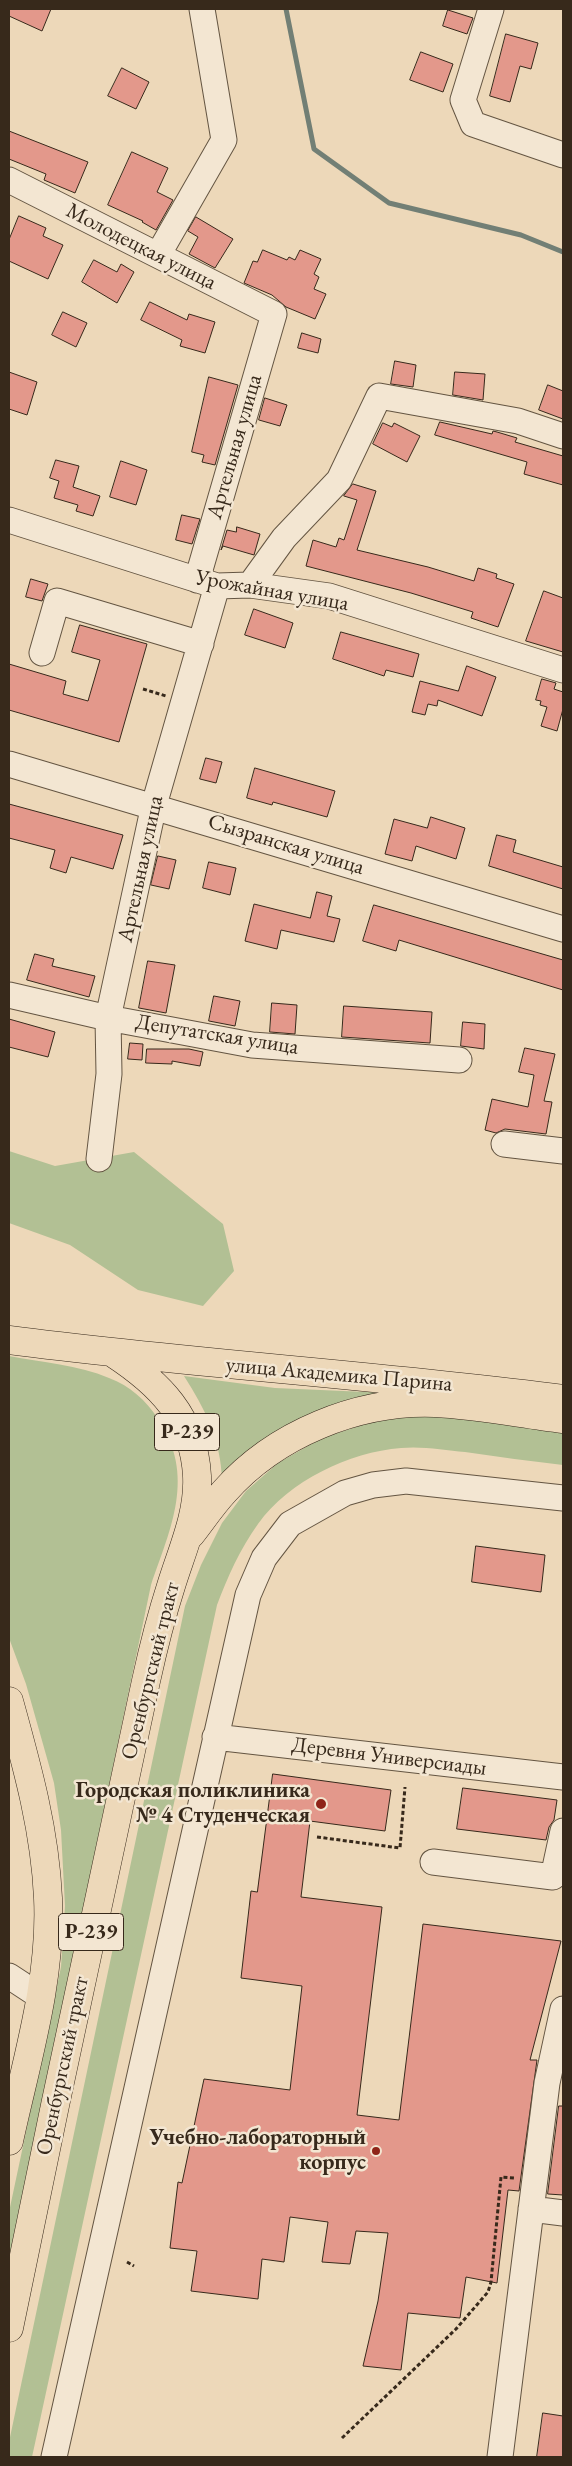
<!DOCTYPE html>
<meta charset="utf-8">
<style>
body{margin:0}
#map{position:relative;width:572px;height:2466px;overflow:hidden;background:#edd8b9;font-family:"EB Garamond",serif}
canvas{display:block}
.frame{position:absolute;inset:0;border:10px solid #37291b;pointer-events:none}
</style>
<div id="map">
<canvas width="572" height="2466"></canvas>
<div class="frame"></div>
</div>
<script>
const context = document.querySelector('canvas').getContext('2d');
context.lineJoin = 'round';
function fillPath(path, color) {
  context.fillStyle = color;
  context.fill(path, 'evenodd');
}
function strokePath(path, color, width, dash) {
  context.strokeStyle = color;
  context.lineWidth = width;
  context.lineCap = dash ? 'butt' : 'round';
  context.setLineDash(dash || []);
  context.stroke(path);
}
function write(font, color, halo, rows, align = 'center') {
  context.font = font + ' "EB Garamond",serif';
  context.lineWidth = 5;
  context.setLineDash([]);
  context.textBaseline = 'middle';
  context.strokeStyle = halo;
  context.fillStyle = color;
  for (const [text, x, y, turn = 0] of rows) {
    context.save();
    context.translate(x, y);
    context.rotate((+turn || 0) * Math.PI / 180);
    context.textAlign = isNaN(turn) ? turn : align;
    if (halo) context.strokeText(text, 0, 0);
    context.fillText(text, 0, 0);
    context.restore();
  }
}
const green = new Path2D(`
 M9 1151 55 1166 134 1152 223 1224 234 1271 203 1306 138 1290 70 1245 9 1223Z
 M9 1356C41 1362 79 1365 109 1378 130 1386 146 1400 158 1419 196 1476 171 1527 151 1585L9 2262V2212L61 1967 65 1906 61 1830 54 1783 26 1684 9 1638Z
 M184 1376 275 1388 389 1393 222 1480C221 1440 205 1409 184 1376Z
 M439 1415 563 1431V1465C531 1461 498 1457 465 1452 445 1450 422 1446 401 1448 349 1452 289 1481 258 1524 240 1549 228 1576 217 1605L32 2457H9V2442L185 1606 201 1565 222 1523 246 1491 278 1463 322 1438 384 1418Z`);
const stream = new Path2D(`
 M286 9 314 149 389 203 521 235 563 252`);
const building = new Path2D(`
 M9 9H51L42 31 9 16Z
 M448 10 473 18 467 34 443 26Z
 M506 34 538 43 531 69 520 66 510 102 490 96Z
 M421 52 453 64 443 92 410 80Z
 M122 68 149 82 136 109 108 96Z
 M9 131 88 162 75 193 44 180 46 174 9 159Z
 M132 152 168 168 157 192 173 200 156 230 142 222 143 221 108 205Z
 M19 216 46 228 43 236 63 245 48 279 9 261V240Z
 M196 217 233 239 215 268 189 254 198 237 188 231Z
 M263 250 287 260 289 257 295 260 300 250 321 259 314 274 319 277 314 289 326 294 315 319 286 307 272 295 244 283 253 261 257 262Z
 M94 260 117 272 121 264 134 272 117 303 82 282Z
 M150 302 187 320 189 314 215 322 205 353 180 346 182 340 141 320Z
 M63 312 87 323 76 347 52 335Z
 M302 333 321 339 318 353 298 348Z
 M395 361 416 365 413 387 391 384Z
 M9 372 37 382 27 415 9 409Z
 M455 372 485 374 483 400 453 395Z
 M209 377 238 385 215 465 202 462 204 455 192 452Z
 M548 385 563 391V419L539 410Z
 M265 398 287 405 280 426 259 420Z
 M440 422 492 434 493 431 497 432 517 438 515 442 563 456V485L524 474 527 462 435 435Z
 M383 423 392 427 394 423 420 436 407 462 373 444Z
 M56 460 79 466 73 487 100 496 93 516 76 511 78 505 54 498 59 481 50 478Z
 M121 461 147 470 136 505 110 497Z
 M353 484 376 491 357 550 428 567 474 581 478 568 497 574 496 578 514 584 498 627 471 618 473 612 411 593 306 566 313 540 336 547 339 538 344 540 357 500 344 496Z
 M182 515 200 519 192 544 176 540Z
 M237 527 260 534 254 555 223 546 221 550 227 530 236 532Z
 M31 579 48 584 42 601 26 597Z
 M544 591 563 598V652L526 641Z
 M254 609 293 623 285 648 245 635Z
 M80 625 147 644 119 742 9 710V664L66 681 63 694 88 701 100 660 72 652Z
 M341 632 419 654 413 677 386 670 384 676 333 659Z
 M467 666 496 677 482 716 438 700 437 706 428 704 425 715 412 712 420 681 458 691Z
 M542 679 556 683 554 689 563 692V709L557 731 541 726 547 707 540 705 541 701 536 700Z
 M206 758 222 762 216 783 200 779Z
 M255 768 335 791 327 817 273 802 272 805 247 798Z
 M9 804 123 835 113 869 71 857 66 873 50 868 55 850 9 838Z
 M431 817 465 828 456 859 416 846 412 861 385 854 394 819 427 828Z
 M497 835 516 840 513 852 563 867V889L489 866Z
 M158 856 176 860 169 889 151 885Z
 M209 862 236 868 230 895 203 888Z
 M317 892 332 896 327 916 340 919 334 942 281 930 277 949 245 941 254 904 310 918Z
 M374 905 563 960V990L399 940 396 951 363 941Z
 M35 954 54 959 52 966 95 976 89 997 27 980Z
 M148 961 175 965 166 1013 139 1008Z
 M214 996 240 1001 235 1026 209 1021Z
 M272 1003 297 1005 295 1034 270 1032Z
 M344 1006 432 1012 430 1043 342 1037Z
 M9 1019 55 1032 48 1057 9 1047Z
 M463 1022 485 1024 484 1049 461 1046Z
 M130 1043 143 1044 142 1060 128 1059Z
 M525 1048 555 1054 544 1101 552 1102 546 1134 505 1129 496 1133 485 1130 492 1099 528 1107 534 1075 519 1072Z
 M147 1049H189L203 1052 200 1066 172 1061V1064L146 1063Z
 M476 1546 545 1555 541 1592 472 1582Z
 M273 1774 391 1790 385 1831 310 1821 301 1897 382 1907 357 2115 399 2120 423 1924 561 1941 530 2060H537L519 2191 508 2190 497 2283 466 2277 460 2318 408 2313 401 2370 363 2366 378 2301 388 2233 356 2231 350 2264 322 2262 328 2222 290 2217 284 2262 262 2259 258 2299 191 2291 197 2251 170 2248 178 2182 182 2183 204 2079 290 2090 302 1986 241 1978 251 1891 257 1892Z
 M463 1788 557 1800 554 1820 549 1827 546 1840 457 1829Z
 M559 2106H563V2195L548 2194Z
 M543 2413 563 2416V2457H537Z`);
const path = new Path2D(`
 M143 689 166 696
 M317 1837 400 1848 405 1787
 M127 2262 134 2266
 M342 2438 456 2329 488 2292 491 2282 501 2177 515 2178`);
const minor = new Path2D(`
 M491 9 463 100 473 124 563 155
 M9 180 274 314 197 580
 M158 255 224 140 202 9
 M9 520 217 586 250 585 329 596 563 670
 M250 585 284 538 339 480 379 396 518 421 563 436
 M42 653 57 601 201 644
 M9 764 563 929
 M9 995 108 1018 252 1045 459 1060
 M504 1144 563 1151
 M99 1159 109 1074 108 1018 154 805 217 586
 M215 1737 563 1777
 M433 1862 553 1877 563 1831
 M9 1976 41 1997
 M531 2209 563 2213
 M54 2457 248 1595 264 1558 290 1524 345 1493 373 1485 406 1481 563 1498
 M500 2457 547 2083 563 2009`);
const major = new Path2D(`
 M9 1340C193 1364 379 1375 563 1399
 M191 1534C202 1520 212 1505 224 1492 275 1434 358 1400 435 1403 478 1405 521 1414 563 1419
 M9 1701C27 1766 45 1830 48 1898 52 1980 26 2062 9 2141
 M9 2328C53 2112 99 1896 146 1681 153 1649 161 1617 171 1586 182 1550 199 1514 197 1476 194 1417 159 1383 113 1353`);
const markers = [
 [321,1804,6,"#8f2418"],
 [376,2151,5,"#8f2418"]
];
const shields = [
 [187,1432,65],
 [91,1932,65]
];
const shieldNames = [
 ["Р-239",187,1432],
 ["Р-239",91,1932]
];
const streetNames = [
 ["Молодецкая улица",141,247,27],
 ["Артельная улица",235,447,-74],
 ["Урожайная улица",272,591,10],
 ["Сызранская улица",286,845,17],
 ["Артельная улица",141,869,-78],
 ["Депутатская улица",217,1035,9],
 ["улица Академика Парина",339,1375,5],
 ["Оренбургский тракт",151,1671,-76],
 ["Деревня Универсиады",389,1757,7],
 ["Оренбургский тракт",63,2066,-78]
];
const poiNames = [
 ["Городская поликлиника",310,1791],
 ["№ 4 Студенческая",310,1816],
 ["Учебно-лабораторный",366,2138],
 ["корпус",366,2163]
];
fillPath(green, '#b2c094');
strokePath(stream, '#727f75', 5);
fillPath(building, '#e3988b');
strokePath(building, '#37291b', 1);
strokePath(minor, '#645542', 27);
strokePath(major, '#37291b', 29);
strokePath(path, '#37291b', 3, [4, 2.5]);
strokePath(minor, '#f3e6d2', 25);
strokePath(major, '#edd8b9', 28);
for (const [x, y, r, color] of markers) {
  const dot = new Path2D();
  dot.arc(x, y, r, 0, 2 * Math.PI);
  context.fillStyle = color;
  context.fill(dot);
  strokePath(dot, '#f3e6d2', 2);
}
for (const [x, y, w] of shields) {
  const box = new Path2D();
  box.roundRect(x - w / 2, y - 18.5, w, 37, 4);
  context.fillStyle = '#f3e6d2';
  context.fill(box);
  strokePath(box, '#37291b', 1);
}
write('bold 21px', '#37291b', null, shieldNames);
write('22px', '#37291b', '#f3e6d2', streetNames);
write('bold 22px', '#37291b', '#f3e6d2', poiNames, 'right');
</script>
